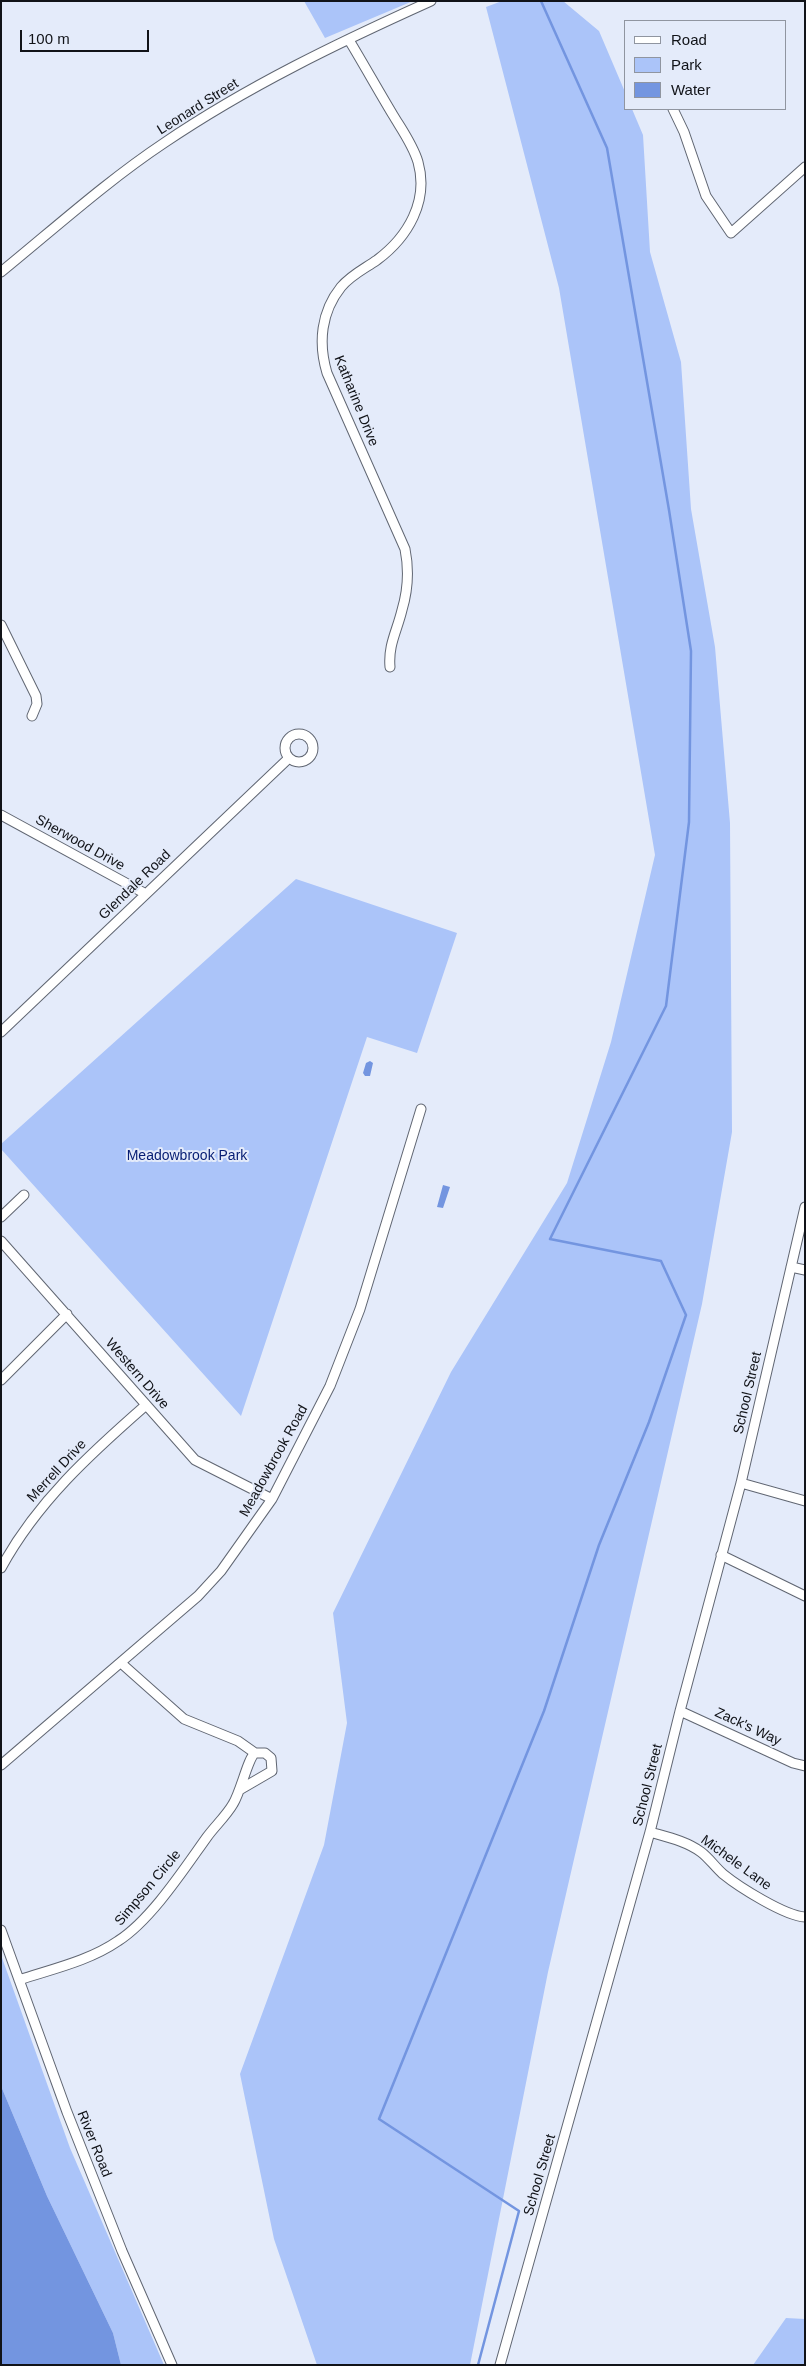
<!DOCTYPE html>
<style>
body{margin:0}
#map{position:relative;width:806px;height:2366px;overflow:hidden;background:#e4ebfa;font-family:Helvetica,sans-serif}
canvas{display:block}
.frame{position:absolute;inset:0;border:2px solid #111318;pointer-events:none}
.legend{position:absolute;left:624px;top:20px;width:162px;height:90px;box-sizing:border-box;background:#e4ebfa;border:1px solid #9095a0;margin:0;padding:6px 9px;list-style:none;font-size:15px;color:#111318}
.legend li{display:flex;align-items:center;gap:10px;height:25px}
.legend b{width:25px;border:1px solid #9095a0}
.scale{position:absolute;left:20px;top:30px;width:129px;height:22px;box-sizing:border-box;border:2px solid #111318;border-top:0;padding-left:6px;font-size:15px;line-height:18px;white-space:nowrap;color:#111318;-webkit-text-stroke:4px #e4ebfa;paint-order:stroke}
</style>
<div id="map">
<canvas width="806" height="2366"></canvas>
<div class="frame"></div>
<ul class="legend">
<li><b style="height:6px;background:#fff"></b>Road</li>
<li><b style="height:14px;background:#abc4f9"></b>Park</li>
<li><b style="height:14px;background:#7395e0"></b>Water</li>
</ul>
<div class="scale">100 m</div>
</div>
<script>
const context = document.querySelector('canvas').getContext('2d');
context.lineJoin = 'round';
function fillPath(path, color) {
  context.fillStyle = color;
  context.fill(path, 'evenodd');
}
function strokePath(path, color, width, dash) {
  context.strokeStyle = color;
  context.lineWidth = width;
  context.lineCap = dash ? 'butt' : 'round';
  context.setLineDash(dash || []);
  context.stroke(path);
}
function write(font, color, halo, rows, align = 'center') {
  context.font = font + ' Helvetica,sans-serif';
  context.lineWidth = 4;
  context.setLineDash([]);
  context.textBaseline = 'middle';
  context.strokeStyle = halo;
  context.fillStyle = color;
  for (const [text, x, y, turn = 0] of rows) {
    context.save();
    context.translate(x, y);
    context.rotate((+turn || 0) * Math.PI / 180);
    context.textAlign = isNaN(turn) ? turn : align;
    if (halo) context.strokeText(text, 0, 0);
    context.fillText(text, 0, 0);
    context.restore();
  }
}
const green = new Path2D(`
 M304 1H413L325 38Z
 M502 1H563L599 31 625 92V109H632L643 135 650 252 681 362 691 509 715 647 730 823 732 1132 702 1304 548 1972 470 2365H317L274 2239 240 2074 324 1845 347 1723 333 1613 451 1372 567 1183 611 1042 655 855 559 288 486 7Z
 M296 879 457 933 417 1053 367 1037 241 1416 1 1149V1144Z
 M1 1955 70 2148 164 2365H121L113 2333 47 2196 1 2086Z
 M786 2318 805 2319V2365H753Z`);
const water = new Path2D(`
 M370 1061 373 1063 370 1076H365L363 1073 366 1063Z
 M443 1185 450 1187 443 1208 437 1207Z
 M1 2086 47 2196 113 2333 121 2365H1Z`);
const stream = new Path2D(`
 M478 2365 519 2211 379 2119 544 1711 599 1545 649 1422 686 1315 661 1261 550 1239 666 1006 689 822 691 651 669 510 607 148 541 1`);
const minor = new Path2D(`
 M349 40C364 65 378 90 393 115 402 130 413 145 418 162 429 201 408 237 377 260 364 269 351 275 341 287 321 312 318 343 327 373L405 549C409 569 408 590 402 610 397 631 388 645 390 667
 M673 109 684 132 706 196 731 233 805 167
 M1 272C55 228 107 181 164 143 248 86 340 42 431 1
 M1 625 36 696 37 704 32 716
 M285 748a14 14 0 1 1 28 0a14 14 0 1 1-28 0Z
 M1 815 146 894
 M1 1032 289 758
 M1 1217 24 1195
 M1 1241 195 1460 272 1499
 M791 1267 805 1270
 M1 1380 67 1314
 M741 1483 805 1501
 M721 1555 805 1596
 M1 1568C37 1502 90 1454 146 1405
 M680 1711 793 1763 805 1766
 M1 1765 198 1596 221 1571 272 1499 330 1386 360 1309 421 1109
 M241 1789 272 1771 271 1758 265 1753H255
 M650 1832C667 1837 686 1841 701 1852 709 1858 715 1867 723 1874 739 1887 785 1916 805 1917
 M1 1930 67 2112 122 2251 172 2365
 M19 1980C52 1969 89 1961 118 1941 151 1920 184 1869 207 1837 215 1826 226 1816 233 1804 241 1791 248 1758 255 1753L238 1741 184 1719 121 1663
 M500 2365 650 1832 680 1711 741 1483 805 1207`);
const streetNames = [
 ["Leonard Street",198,107,-32],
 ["Katharine Drive",356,401,68],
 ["Sherwood Drive",80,843,29],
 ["Glendale Road",135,885,-44],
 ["Western Drive",137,1374,49],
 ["School Street",748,1393,-77],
 ["Meadowbrook Road",274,1461,-61],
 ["Merrell Drive",57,1471,-47],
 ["Zack's Way",748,1727,25],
 ["School Street",648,1785,-76],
 ["Michele Lane",736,1863,36],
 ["Simpson Circle",148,1888,-50],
 ["River Road",94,2144,68],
 ["School Street",540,2175,-74]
];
const parkNames = [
 ["Meadowbrook Park",187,1156]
];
fillPath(green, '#abc4f9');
fillPath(water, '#7395e0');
strokePath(stream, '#7395e0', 2.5);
strokePath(minor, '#606672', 11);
strokePath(minor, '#fff', 9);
write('14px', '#111318', '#e4ebfa', streetNames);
write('14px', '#061d73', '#e4ebfa', parkNames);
</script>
